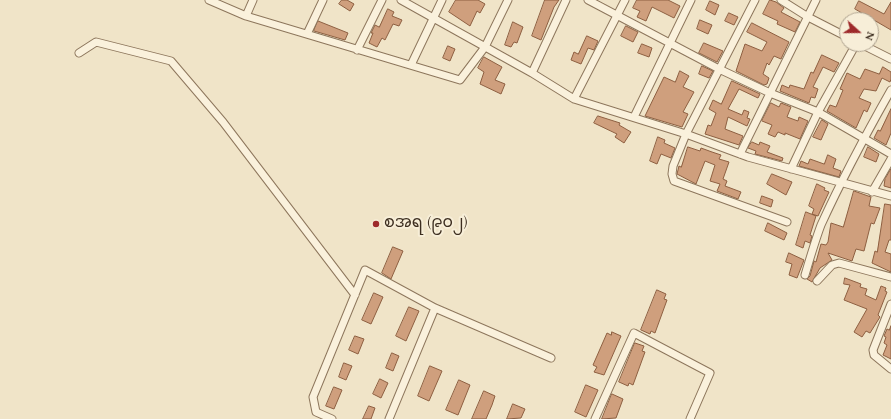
<!DOCTYPE html>
<meta charset="utf-8">
<style>
body{margin:0}
#map{position:relative;width:891px;height:419px;overflow:hidden;background:#f0e4c8;font-family:Spectral,serif}
canvas{display:block}
.north{position:absolute;left:839px;top:12px;width:40px;height:40px;box-sizing:border-box;background:#f7eed8;border:1px solid #ada18e;border-radius:50%;rotate:111deg;font-size:11px;font-weight:700;line-height:16px;text-align:center;color:#3d2e20}
.north::after{content:'';display:block;margin:auto;width:14px;height:18px;background:#9e2a2b;clip-path:polygon(50% 0,100% 100%,50% 72%,0 100%)}
</style>
<div id="map">
<canvas width="891" height="419"></canvas>
<div class="north">N</div>
</div>
<script>
const context = document.querySelector('canvas').getContext('2d');
context.lineJoin = 'round';
function fillPath(path, color) {
  context.fillStyle = color;
  context.fill(path, 'evenodd');
}
function strokePath(path, color, width, dash) {
  context.strokeStyle = color;
  context.lineWidth = width;
  context.lineCap = dash ? 'butt' : 'round';
  context.setLineDash(dash || []);
  context.stroke(path);
}
function write(font, color, halo, rows, align = 'center') {
  context.font = font + ' Spectral,"Noto Sans Myanmar",serif';
  context.lineWidth = 4;
  context.setLineDash([]);
  context.textBaseline = 'middle';
  context.strokeStyle = halo;
  context.fillStyle = color;
  for (const [text, x, y, turn = 0] of rows) {
    context.save();
    context.translate(x, y);
    context.rotate((+turn || 0) * Math.PI / 180);
    context.textAlign = isNaN(turn) ? turn : align;
    if (halo) context.strokeText(text, 0, 0);
    context.fillText(text, 0, 0);
    context.restore();
  }
}
const building = new Path2D(`
 M342 0H347L354 4 350 11 339 4Z
 M456 0H478L485 4 480 13 477 11 470 26 449 12Z
 M545 0H559L554 7 541 40 532 36Z
 M637 0H668L680 6 674 18 652 7 646 21 637 17 640 11 633 8Z
 M770 0 776 2 784 8 781 12 800 22 795 32 777 24 778 21 763 14Z
 M710 1 719 5 715 15 706 10Z
 M859 1 884 14 891 2V30L855 9Z
 M388 9 394 12 392 16 402 20 399 26 393 24 385 40 382 38 377 47 369 43 373 33H371L375 25 379 27Z
 M729 13 738 17 734 25 725 21Z
 M700 20 712 25 708 34 697 29Z
 M318 21 348 33 345 40 314 31Z
 M513 22 523 27 517 43 514 42 511 47 505 45Z
 M752 23 789 42 781 59 774 56 769 65 767 63 763 74 769 78 767 84 764 85 736 71 745 44 762 51 767 42 747 32Z
 M626 26 638 32 633 42 621 36Z
 M587 36 598 41 594 50 588 48 581 64 571 60 574 52 578 54Z
 M704 43 723 51 717 62 699 53Z
 M642 44 652 48 649 57 638 53Z
 M448 46 455 49 450 61 443 58Z
 M822 55 839 63 834 72 823 67 813 87 818 89 815 98 811 97 809 103 780 91 782 85 789 88 790 85 804 89 811 72 813 73Z
 M484 57 502 67 495 80 505 84 501 94 480 84 484 72 478 68Z
 M702 66 713 71 709 78 699 74Z
 M883 67 891 72V79L890 82 882 78 876 91 864 89 859 98 871 103 867 112 864 110 856 128 827 111 830 105 836 107 843 90 840 89 847 73 860 79 865 69 879 74Z
 M680 71 689 76 683 87 694 92 683 112 688 114 682 127 645 116 664 77 675 82Z
 M732 81 760 94 758 98 739 89 728 109 742 115 744 110 749 112 747 118 750 119 747 126 728 117 725 129 743 136 739 145 705 134 708 125 711 126 716 113 709 109 713 100 721 104Z
 M771 103 779 107 781 103 791 107 787 117 798 121 799 117 808 121 800 139 785 133V135L778 132 775 137 768 134 772 125 762 121Z
 M891 109V133L886 145 874 138 878 130 880 131Z
 M598 116 620 123 619 125 631 132 624 143 615 137 617 134 594 123Z
 M822 120 828 124 821 140 813 137Z
 M658 137 665 140 664 143 675 148 671 158 661 154 657 164 650 161Z
 M752 142 759 145 760 142 770 146 767 152 783 158 782 161 755 154 756 151 748 148Z
 M688 147 700 151 701 148 712 152 721 155 719 159 729 162 723 179 727 181 725 186 741 192 738 199 717 191 720 184 710 181 715 165 705 161 696 184 677 174 679 166 681 167Z
 M868 147 879 154 876 162 864 157Z
 M828 155 836 159 833 168 841 171 839 177 799 166 801 161 808 164 810 159 824 164Z
 M891 169V188L884 186 885 179Z
 M772 174 792 182 786 195 767 184Z
 M817 184 825 188 824 190 829 192 818 216 812 214 814 209 809 206Z
 M854 191 871 197 869 206 880 208 874 224 871 223 864 251 856 249 852 261 828 253 832 260 820 268 812 282 807 279 810 276 814 261 816 262 821 244 826 245 828 242 831 223 843 227Z
 M762 196 773 200 771 207 760 203Z
 M885 204 891 205V240H889L885 252 891 254V272L872 263 875 251 877 252Z
 M806 212 816 216 810 235 812 236 810 243 805 241 803 248 796 245Z
 M768 223 787 233 784 240 765 231Z
 M393 247 403 251 391 279 382 273Z
 M789 253 804 260 797 278 789 275 792 264 786 262Z
 M845 278 861 284 860 287 867 289 865 295 876 300 881 286 886 288 885 291 887 292 878 315 880 317 870 333 866 331 862 337 854 332 867 309 844 300 850 285 844 284Z
 M657 290 666 294 664 299 667 300 655 333 651 331 650 334 641 330Z
 M374 293 383 297 371 324 362 320Z
 M409 307 419 311 406 341 396 336Z
 M891 326V359L883 355 887 345 884 343 886 337 884 336 887 329 889 330Z
 M612 332 621 336 604 375 594 372 597 367 593 365 607 333 611 335Z
 M355 336 364 339 358 354 349 350Z
 M635 343 644 346 642 351 645 352 633 385 629 383 628 386 619 382Z
 M392 353 399 356 393 371 386 368Z
 M344 363 352 366 346 380 339 377Z
 M430 366 442 371 429 401 418 396Z
 M380 379 388 383 381 398 373 394Z
 M459 380 470 385 458 415 446 410Z
 M586 385 598 390 586 417 575 412Z
 M334 387 342 390 334 409 326 406Z
 M484 391 495 396 492 405 486 419H472Z
 M612 394 623 399 616 418 602 419Z
 M513 404 525 409 521 418 507 419Z
 M369 406 375 408 371 419H363Z`);
const minor = new Path2D(`
 M209 0 246 16 460 80 485 47 508 0
 M401 0 532 73 574 99 686 134 748 157 891 196
 M588 0 719 69 770 93 818 112 891 154
 M755 0 686 134 673 166 672 174 674 181 787 222
 M781 0 808 17 847 37
 M246 16 253 0
 M307 34 323 0
 M861 44 891 59
 M357 50 382 0
 M79 53 96 42 171 61 223 122 355 295
 M411 65 442 0
 M532 73 566 0
 M574 99 625 0
 M634 117 691 0
 M740 154 816 0
 M791 169 818 112 856 44
 M872 192 891 159
 M805 275C810 258 815 241 821 225 842 179 866 134 891 90
 M817 281 832 265 839 263 891 277
 M891 304 873 350 874 355 891 369
 M332 419 316 412 313 397 365 270 435 308 551 358
 M389 419 435 308
 M595 419 634 333 710 373 690 419`);
const markers = [
 [376,224,4,"#9e2a2b"]
];
const poiNames = [
 ["စအရ (၉၀၂)",384,224]
];
fillPath(building, '#cf9f7d');
strokePath(building, '#8d5f41', 1);
strokePath(minor, '#8d765c', 9);
strokePath(minor, '#faf1dc', 7);
for (const [x, y, r, color] of markers) {
  const dot = new Path2D();
  dot.arc(x, y, r, 0, 2 * Math.PI);
  context.fillStyle = color;
  context.fill(dot);
  strokePath(dot, '#f7eed8', 1.5);
}
write('16px', '#3d2e20', '#f7eed8', poiNames, 'left');
</script>
